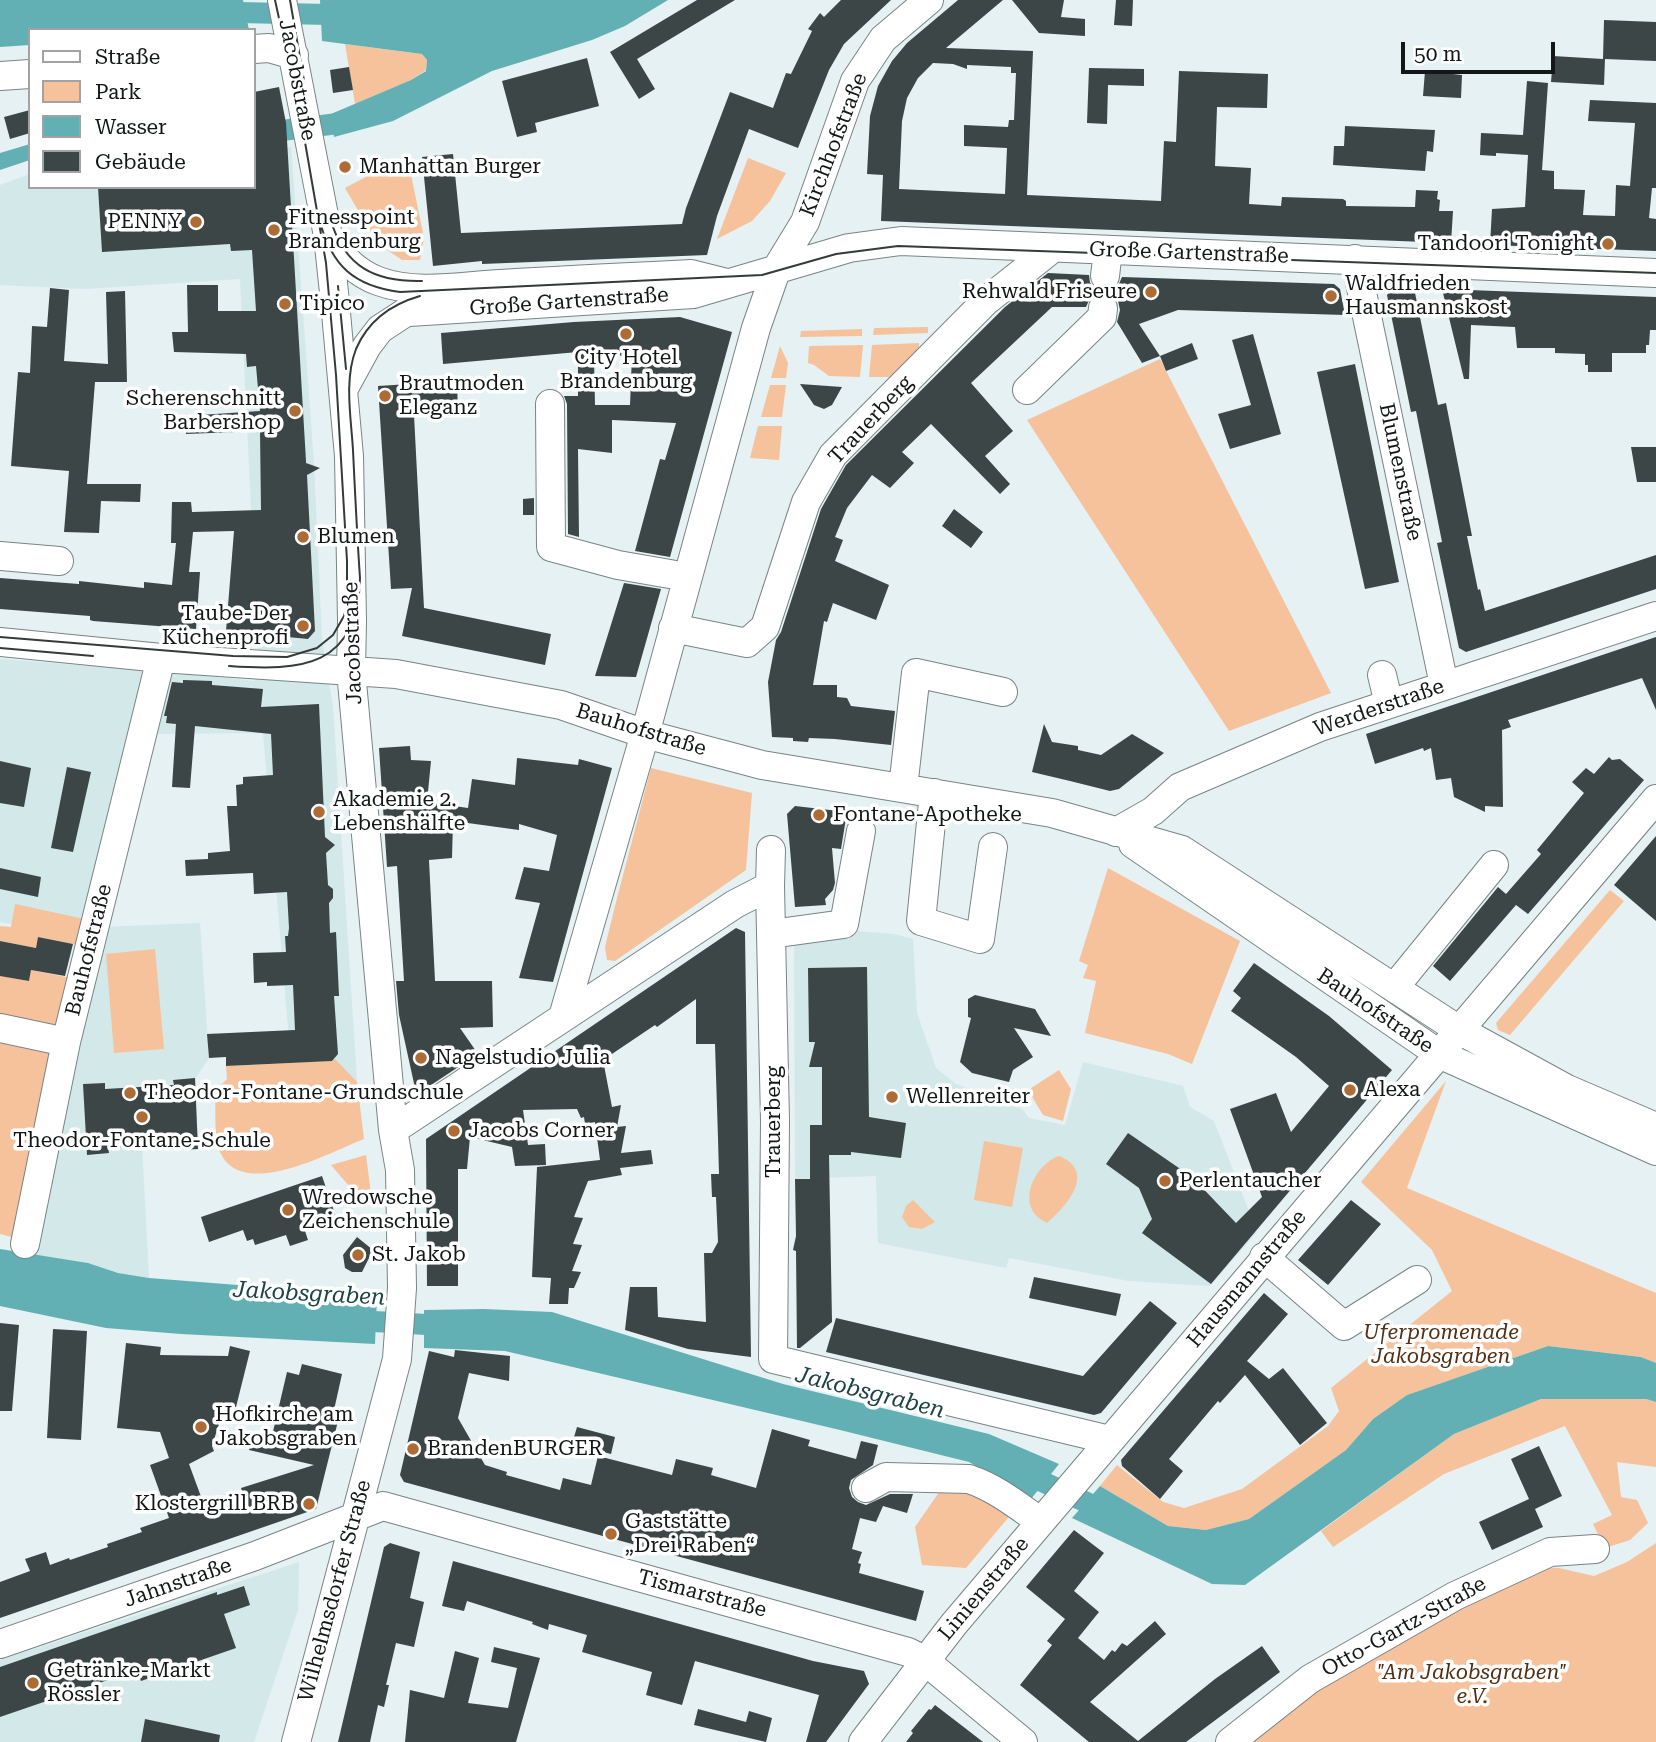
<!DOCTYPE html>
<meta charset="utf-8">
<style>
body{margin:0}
#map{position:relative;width:1656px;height:1742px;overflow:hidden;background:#e5f1f2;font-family:"Roboto Serif",serif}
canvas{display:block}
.legend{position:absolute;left:28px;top:28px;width:228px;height:161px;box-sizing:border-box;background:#fff;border:2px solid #a1a2a2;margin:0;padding:9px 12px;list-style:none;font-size:21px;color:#131717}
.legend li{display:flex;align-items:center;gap:14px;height:35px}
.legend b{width:35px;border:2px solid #a1a2a2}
.scale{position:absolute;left:1401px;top:42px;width:154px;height:32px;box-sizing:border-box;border:4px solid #131717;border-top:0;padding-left:9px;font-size:21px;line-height:24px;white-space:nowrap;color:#131717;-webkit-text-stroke:5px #fff;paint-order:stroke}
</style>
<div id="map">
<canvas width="1656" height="1742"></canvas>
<ul class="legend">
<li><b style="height:9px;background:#fff"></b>Straße</li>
<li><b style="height:19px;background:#f5c29c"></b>Park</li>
<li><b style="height:19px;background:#62b0b4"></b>Wasser</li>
<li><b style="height:19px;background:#3c4647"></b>Gebäude</li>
</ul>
<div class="scale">50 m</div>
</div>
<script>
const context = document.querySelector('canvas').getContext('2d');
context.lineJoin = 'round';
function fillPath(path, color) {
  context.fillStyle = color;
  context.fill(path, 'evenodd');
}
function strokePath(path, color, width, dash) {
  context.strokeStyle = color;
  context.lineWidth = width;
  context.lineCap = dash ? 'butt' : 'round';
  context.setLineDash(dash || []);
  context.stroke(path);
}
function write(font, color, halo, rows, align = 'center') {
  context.font = font + ' "Roboto Serif",serif';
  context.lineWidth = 7;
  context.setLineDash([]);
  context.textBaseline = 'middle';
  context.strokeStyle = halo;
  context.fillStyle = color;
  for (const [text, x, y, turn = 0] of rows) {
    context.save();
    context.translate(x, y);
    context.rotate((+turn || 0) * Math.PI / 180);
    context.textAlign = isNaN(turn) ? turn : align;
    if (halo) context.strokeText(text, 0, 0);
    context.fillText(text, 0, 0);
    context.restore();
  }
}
const built = new Path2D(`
 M291 147 314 464 322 640 333 707 357 1082 293 1087 263 733 146 734 91 938 0 922V659L159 671 255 681 258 652 240 279 85 289 0 285V185L30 174V187H254V149Z
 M200 923 209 1058 195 1079 198 1149 177 1150 176 1144 142 1146 149 1278 118 1273 88 1263 28 1254 102 927Z
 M842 930 894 934 913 939 917 1013 936 1068 956 1084 1022 1109 1029 1118 1065 1125 1083 1062 1183 1086 1190 1107 1214 1121 1257 1232 1210 1286 1129 1281 1009 1258 1006 1268 878 1243 876 1176 795 1179 794 934Z
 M299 1562 298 1610 254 1742H0V1660Z`);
const green = new Path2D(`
 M345 44 422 54 427 60 426 70 411 80 355 104Z
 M407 155 424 238 420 260H402L377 243 345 188Z
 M748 158 786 173 770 201 752 221 717 239Z
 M928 327V333L873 335 874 328Z
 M862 329V336L800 337 801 331Z
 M919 343V353L894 377H869L872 345Z
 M863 345 860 377 829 376 814 365 808 363 809 346Z
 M780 346 788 363 786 378H771Z
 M1160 359 1331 693 1229 731 1027 420Z
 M770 385H786L782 417H761Z
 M758 426H782L779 460 750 458Z
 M651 768 752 793 746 870 615 961 607 960 605 947 615 906Z
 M1108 868 1240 941 1192 1064 1168 1054 1085 1033 1096 981 1083 978 1088 965 1079 961Z
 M1610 890 1624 901 1510 1035 1498 1030 1496 1023Z
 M15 904 89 920 83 946 38 937 36 948 0 941V926L11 927Z
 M155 949 164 1049 114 1053 106 954Z
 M31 970 76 979 59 1028 0 1020V975L29 981Z
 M0 1038 59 1050 19 1239 0 1234Z
 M335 1059 357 1082 364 1139C328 1153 235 1205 218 1146 214 1130 216 1109 215 1091L227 1079 226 1066 332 1061Z
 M1059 1070 1071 1089 1063 1121 1043 1115 1028 1090Z
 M1446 1081 1407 1188 1656 1293V1363L1641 1357 1548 1346 1407 1395 1373 1419 1346 1450 1249 1519 1206 1530 1168 1526 1100 1486 1117 1465 1163 1502 1184 1508 1242 1489 1328 1426 1339 1411 1331 1388 1452 1291 1432 1250 1361 1182Z
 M984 1141 1023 1148 1012 1207 974 1200Z
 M366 1155 371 1194 362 1201 331 1165Z
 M1059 1156C1097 1171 1067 1206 1047 1223 1040 1219 1033 1215 1031 1207 1024 1187 1041 1162 1059 1156Z
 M913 1200 935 1222 922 1229 909 1227 902 1217 906 1206Z
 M1541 1399H1646L1656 1402V1467L1617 1462 1621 1497 1637 1500 1648 1523 1630 1540 1605 1548 1593 1524 1612 1515 1565 1426 1444 1474 1333 1547 1321 1531 1454 1434Z
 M944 1485 979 1490 1013 1512 966 1568 922 1565 915 1527Z
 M1656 1543V1742H1239L1323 1681 1536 1567 1559 1568 1594 1576 1627 1562Z`);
const water = new Path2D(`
 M0 0H243L249 30H30V45L0 47Z
 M320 0H668L625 26 592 40 492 71 393 121 334 137 331 114 411 80 426 71 427 60 422 54 322 41Z
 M30 144V160L0 170V153Z
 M0 1249 88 1263 118 1273 149 1278 377 1296 375 1344 181 1334 106 1328 0 1306Z
 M484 1309 552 1312 783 1384 989 1434 1059 1464 1031 1499 969 1462 840 1430 505 1351 424 1348V1310Z
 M1548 1346 1641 1357 1656 1363V1402L1646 1399H1541L1454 1434 1245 1585 1212 1584 1072 1518 1100 1486 1168 1526 1206 1530 1249 1519 1346 1450 1373 1419 1407 1395Z`);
const canal = new Path2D(`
 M217 12 350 15
 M254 134 334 124 359 116
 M348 1320 452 1326
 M1020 1471 1111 1514`);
const building = new Path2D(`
 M697 0H735L637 59 655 89 639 99 610 52Z
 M841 0H891L844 44 829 70 798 148 749 129 717 216 707 255 482 264V261L433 266 422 157 453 154 461 233 682 224 686 208 730 92 773 108 786 73 791 74 812 31 808 29 820 13 824 17Z
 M958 0H1003L946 48 1033 51 1027 195 1161 201 1164 141 1176 142 1179 71 1268 74 1267 108 1217 107 1215 166 1251 168 1249 204 1281 206 1282 197 1343 199 1346 201V206L1415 207 1416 190 1438 191 1437 199 1440 200 1439 211H1453L1451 243 881 221 883 175 867 174 870 116 878 86 892 61 907 43ZM933 63 953 64 967 69V65L1011 67V73H1016L1014 120H1009L1008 127 964 125V146L1007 148 1005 194 899 189 902 121 907 98 918 78Z
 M1012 0H1064L1061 17 1085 19V36L1039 33Z
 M1116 0H1133L1132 26 1114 25Z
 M1604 20 1656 22V61L1605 59 1604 85 1551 82 1553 56 1603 59Z
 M587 58 599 106 535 123 537 132 517 137 502 81Z
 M349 67 353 90 333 93 330 70Z
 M1089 68 1144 69V86L1108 85 1107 124 1087 123Z
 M1425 71 1462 75 1461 98 1423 96Z
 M1527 81 1548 83 1542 170 1554 171V189L1585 190 1583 215 1615 216 1616 185 1630 186 1635 123 1588 121 1590 100 1656 103V188H1652L1649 218 1656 219V251L1490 245 1492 209 1525 207 1528 155 1496 153V156L1480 155 1481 133 1523 135Z
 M279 87 286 123 306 461V463L320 468 307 475 315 631 308 639 226 631 234 531 193 532 189 572H200L196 629 93 621 90 620V616L0 609V578L79 584V581L144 588V582L172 585 176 543H171L172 502H191L192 512 261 510 260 431 186 434 185 416 260 411 256 366 247 367 246 354 174 352 172 332H188L187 285H218V311H256L252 250 231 251 230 244 102 252 98 187H254V92Z
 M30 110V133L10 139 4 117Z
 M1345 126 1435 130 1433 152 1427 151 1425 171 1333 165 1334 146H1344Z
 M1048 273 1089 275 1090 283 1101 292 1090 298 1086 307H1052L971 383 1013 431 985 456 1010 484 1000 494 931 424 902 452 914 463 890 488 872 475 847 508 835 537 843 540 835 561 889 585 876 620 833 603 827 622 824 621 813 685H837V697L847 698 851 706 895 711 891 745 835 739 809 738 808 742 793 741V738L772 737 768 682 776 640 781 632 821 509 846 465 1005 307Z
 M1122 277 1334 284 1340 289 1345 315 1178 310 1139 324 1160 356 1142 363 1117 322 1120 310 1118 301 1107 292 1118 286Z
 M1394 287 1414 288 1438 405 1446 403 1472 536H1467L1478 590 1480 589 1485 611 1656 555V589L1466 652 1459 648 1437 543 1442 542 1416 411 1411 412 1387 295Z
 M50 288 69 290 64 361 108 364 106 292 125 291 127 382H95L87 484H141L140 502 101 501 99 533 64 532 69 471 11 466 18 372 30 373 32 326 47 327Z
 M1442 289 1656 297V330H1650L1649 345H1646V353H1612V372H1588V365H1585V354L1555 353V348H1517L1515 327 1471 325 1469 379H1464Z
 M680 317 732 332 670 557 635 551 660 459 665 460 676 423 612 420V453L578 449 579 537 568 534 567 404 564 396H578V352L443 364 441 333 574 322ZM632 355 630 405H595L594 357Z
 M1253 334 1281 434 1230 449 1218 414 1251 405 1232 340Z
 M1192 343 1198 359 1166 371 1160 356Z
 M1355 364 1399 582 1365 589 1317 372Z
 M457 381 458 413 414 415 424 608 551 634 545 665 402 636 412 588 391 589 378 386Z
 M800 384 842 387 832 405 824 409 814 405Z
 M1631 447H1656V482H1637Z
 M534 498V515H523V499Z
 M954 509 983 532 971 548 942 526Z
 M624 583 661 589 636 677 595 676Z
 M1656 637V710L1642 678 1508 720 1511 727 1502 730 1503 807 1485 806V812L1454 797 1451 778 1436 780 1431 748 1424 751 1423 748 1375 764 1366 734Z
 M183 680 212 681V685L263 689 261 707 319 704 325 837 335 845 326 853 328 885 333 889V898L329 903 330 933 336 932 339 996H334L338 1054 332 1061 226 1066V1057L209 1058 207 1034 295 1030 293 985 267 986V982L254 983 253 953 286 952 285 936H288L289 928 287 892 254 894 253 873 186 876 185 860 208 859V853L230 851 227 806H237L236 785 243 784V777L273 775 271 734 195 726 190 788 172 787 176 724 166 723 167 716H164L172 682 183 683Z
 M1044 724 1052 742 1078 746V750L1101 755 1132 734 1164 753 1119 789 1110 791 1070 781 1032 772Z
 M410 746 411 760 431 761 427 802 468 808 472 779 515 785 517 758 578 765 579 759 612 768 553 982 519 978 540 903 515 899 524 867 549 871 557 835 519 824V830L453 821 452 858 429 860 435 981H492L493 1027 460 1028 478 1054 422 1091 415 1088 399 1015 396 981H404L397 866 387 867 379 748Z
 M1609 757 1612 760 1620 759 1644 780 1528 914 1516 905 1450 981 1433 966 1498 887 1506 894 1541 854 1537 850 1584 793 1572 782 1586 768 1594 774Z
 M0 761 31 768 24 807 0 803Z
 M67 767 91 772 73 852 51 848Z
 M795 806 847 812 841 849 832 848 835 883 833 890 825 899 826 905 795 907 787 814Z
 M1656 836V921L1614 885Z
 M0 868 41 877 38 897 0 889Z
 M736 928 745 932 751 1357 688 1349 625 1330 630 1287H657L658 1317 706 1322 704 1253H712L718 1242 716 1197H712L711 1174H719L718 1138 715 1044H696V999L657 1027 655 1025 603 1060 612 1107 621 1105 617 1127 626 1126 621 1153 651 1150 653 1164 620 1168 622 1175 588 1181 574 1217 583 1218 573 1244 582 1245 572 1271 581 1272 574 1288H569L568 1304H549L551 1278 532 1277 537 1167 600 1160 595 1122 585 1124 584 1117 581 1118 577 1109 523 1110 528 1145 545 1144 546 1165 515 1166 512 1147 470 1137 467 1169H458V1286H427L426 1139Z
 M38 937 73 944 65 976 31 970 29 981 0 976V941L36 948Z
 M1254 963 1329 1016 1392 1070 1211 1284 1142 1233 1152 1219 1139 1188 1106 1164 1128 1133 1192 1177 1236 1223 1262 1197 1230 1109 1276 1093 1291 1132 1329 1086 1296 1057 1231 1011 1241 998 1233 991Z
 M867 967 869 1117 906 1123 901 1158 851 1152V1155H829L832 1322 800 1348H797L796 1251 793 1250 796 1236 795 1179H810V1125H822V1067H809L815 1042H809L808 968Z
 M975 995 1035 1009 1051 1036 1014 1028 1033 1057 1013 1070 1009 1082 972 1073 960 1062 971 1018 968 1017V999Z
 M195 1078 198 1149 177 1150 176 1144 108 1148 109 1153 87 1155 83 1084 105 1083V1089L174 1085 173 1080Z
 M322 1176 336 1217 304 1228 308 1240 290 1246 286 1235 255 1245 253 1239 247 1241 243 1230 209 1242 201 1217Z
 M1351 1200 1381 1224 1328 1285 1298 1260Z
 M357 1237 373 1250 362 1272H352L345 1268 343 1255Z
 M1034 1277 1121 1294 1116 1316 1029 1298Z
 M1264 1293 1288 1314 1247 1361 1269 1379 1283 1368 1327 1423 1300 1445 1245 1375 1220 1403 1218 1401 1169 1459 1183 1471 1160 1499 1122 1466 1121 1460Z
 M1150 1301 1177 1323 1101 1413 1094 1415 826 1352 836 1318 1083 1376Z
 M0 1323 19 1325 12 1411H0Z
 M53 1329 87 1331 81 1440 47 1438Z
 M126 1343 161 1347 160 1355 228 1356 230 1346 250 1351 236 1407 225 1405 212 1446 214 1451 189 1464 203 1502 237 1493 238 1495 242 1491 241 1488 314 1465 249 1450 254 1431 272 1436 287 1372 299 1375 302 1364 342 1374 332 1419 338 1421 316 1509 0 1618V1582L30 1571 25 1559 46 1552 50 1565 69 1558 70 1560 108 1547 107 1544 142 1532 140 1528 169 1518 150 1465 169 1458 160 1432 117 1428Z
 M455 1350 510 1356 509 1381 469 1373 458 1418 485 1465 507 1472 506 1475 560 1490 563 1478 591 1485 598 1456 672 1475 676 1459 713 1468 711 1475 756 1488 772 1429 810 1440 808 1446 856 1459 861 1441 878 1445 873 1465 851 1480 849 1488 852 1497 858 1502 866 1505 890 1494H913L907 1513 883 1506 876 1522 860 1518 852 1549 862 1552 858 1563 861 1564 859 1573 924 1591 916 1621 404 1482 400 1475 429 1351 454 1357Z
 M577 1427 615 1437 611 1454 572 1444Z
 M1539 1446 1562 1496 1535 1509 1543 1527 1492 1550 1479 1522 1529 1499 1511 1459Z
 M1074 1530 1104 1553 1074 1591 1099 1612 1078 1638 1104 1660 1112 1650 1115 1652 1122 1643 1127 1646 1155 1621 1166 1634 1090 1702 1138 1741 1215 1679 1262 1646 1280 1672 1186 1742H1089L1020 1685 1052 1645 1047 1641 1065 1619 1026 1587Z
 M390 1543 420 1552 410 1598 424 1602 414 1647 396 1643 386 1685H389L384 1707 378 1705 370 1742H338L384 1547Z
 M453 1561 813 1661 864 1671 869 1684 826 1742H806L819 1695 695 1661 682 1705 646 1695 652 1672 582 1652 587 1635 549 1624 548 1630 532 1624 533 1622 467 1601 464 1611 442 1606Z
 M244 1586 250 1605 224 1614 236 1648 141 1681 137 1670 0 1717V1667L217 1592V1595Z
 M494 1647 540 1658 516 1742H405L410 1690 444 1698 455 1651 479 1658 468 1703 508 1708 517 1668 491 1662Z
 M935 1705 965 1728 983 1742H906L913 1733 911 1731 929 1709 931 1710Z
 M698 1709 746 1722 749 1711 772 1718 766 1742 694 1725Z
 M145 1719 220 1735 219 1742H141Z`);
const minor = new Path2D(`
 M282 0 328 236 335 302 349 456 352 621 351 671 393 1130 400 1170 402 1288 397 1359 296 1742
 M254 49 269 48 294 55
 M0 76 30 74
 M328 236C340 256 356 273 378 281 415 295 462 286 500 284 564 280 628 277 691 274L727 283
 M1355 259 1444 685
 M1105 276 1108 250
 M409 312 693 294 849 248 901 241 1656 273
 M343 390 367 346 380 329 423 301
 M1027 390 1102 317 1103 308
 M550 404 551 547 618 565 687 577
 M0 556 59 561
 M673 628 747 643 765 627 806 502 833 455 986 301 1053 248
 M0 642 161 658 396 674 561 705 645 734 762 765 1052 813 1182 850 1459 1030 1567 1089 1656 1127
 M1382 675 1389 704
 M903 788 916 673 1003 692
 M934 793 921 921 980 939 993 847
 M1116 832 1153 811 1180 787 1320 727 1656 616
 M1133 844 1439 1054 1656 1151
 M770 886 771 850
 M771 934 844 924 861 831
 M1394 988 1494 865
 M563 1017 645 734 756 328 777 268 805 222 855 81 883 39 929 0
 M0 1028 66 1042
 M393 1130 735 904 770 886 775 1121 773 1359 1110 1440
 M25 1244 66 1042 161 658
 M1264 1257 1344 1326 1417 1280
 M866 1488 886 1477 969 1479C996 1488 1018 1506 1041 1522
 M0 1644 255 1556 383 1506 908 1652 924 1660 1023 1742
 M863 1742 954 1624 1656 799
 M1230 1742 1310 1679 1455 1596 1550 1552 1595 1549`);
const tram = new Path2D(`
 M290 0 312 127
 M331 221C345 267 375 282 422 281
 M320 222C332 266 354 286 400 292L762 275 836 254 898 246 1656 273
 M338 286 346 369
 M0 637 233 656 287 657 317 648 333 635 344 616 347 605V561L336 375 326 263 301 119 275 0
 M0 648 93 656
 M229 666C301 671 358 668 360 578 357 535 355 492 353 450 351 417 344 380 356 349 368 321 392 304 420 296`);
const markers = [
 [345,167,7,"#ad6c36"],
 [196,222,7,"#ad6c36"],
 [274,230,7,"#ad6c36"],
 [1608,244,7,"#ad6c36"],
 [1151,292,7,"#ad6c36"],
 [1331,296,7,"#ad6c36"],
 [285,304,7,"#ad6c36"],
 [626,334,7,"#ad6c36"],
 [385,396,7,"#ad6c36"],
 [295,411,7,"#ad6c36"],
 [303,537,7,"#ad6c36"],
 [303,626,7,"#ad6c36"],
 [319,812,7,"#ad6c36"],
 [819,815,7,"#ad6c36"],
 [421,1058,7,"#ad6c36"],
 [1350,1090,7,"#ad6c36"],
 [130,1093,7,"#ad6c36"],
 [892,1097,7,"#ad6c36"],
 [142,1117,7,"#ad6c36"],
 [454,1131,7,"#ad6c36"],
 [1165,1181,7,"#ad6c36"],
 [288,1210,7,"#ad6c36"],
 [358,1255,7,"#ad6c36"],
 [201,1427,7,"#ad6c36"],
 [413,1449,7,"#ad6c36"],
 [309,1504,7,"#ad6c36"],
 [611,1534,7,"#ad6c36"],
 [33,1683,7,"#ad6c36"]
];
const streetNames = [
 ["Jacobstraße",297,80,79],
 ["Kirchhofstraße",834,145,-69],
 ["Große Gartenstraße",1189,253,2],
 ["Große Gartenstraße",569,302,-4],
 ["Trauerberg",871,420,-47],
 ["Blumenstraße",1400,472,78],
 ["Jacobstraße",353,643,-92],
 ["Werderstraße",1379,708,-19],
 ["Bauhofstraße",641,730,17],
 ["Bauhofstraße",89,950,-76],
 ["Bauhofstraße",1375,1011,34],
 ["Trauerberg",774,1122,-90],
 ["Hausmannstraße",1247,1279,-50],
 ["Jahnstraße",178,1583,-19],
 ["Linienstraße",984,1589,-50],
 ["Wilhelmsdorfer Straße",335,1591,-75],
 ["Tismarstraße",702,1594,15],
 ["Otto-Gartz-Straße",1404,1627,-29]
];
const poiNames = [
 ["Manhattan Burger",359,167],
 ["Fitnesspoint",288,218],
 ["Brandenburg",288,242],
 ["PENNY",182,222,"right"],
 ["Tandoori Tonight",1594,244,"right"],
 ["Waldfrieden",1345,284],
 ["Hausmannskost",1345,308],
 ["Rehwald Friseure",1137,292,"right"],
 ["Tipico",299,304],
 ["City Hotel",626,358,"center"],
 ["Brandenburg",626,382,"center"],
 ["Brautmoden",399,384],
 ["Eleganz",399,408],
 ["Scherenschnitt",281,399,"right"],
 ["Barbershop",281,423,"right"],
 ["Blumen",317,537],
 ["Taube-Der",289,614,"right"],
 ["Küchenprofi",289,638,"right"],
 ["Akademie 2.",333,800],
 ["Lebenshälfte",333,824],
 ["Fontane-Apotheke",833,815],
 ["Nagelstudio Julia",435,1058],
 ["Alexa",1364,1090],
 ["Theodor-Fontane-Grundschule",144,1093],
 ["Wellenreiter",906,1097],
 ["Jacobs Corner",468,1131],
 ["Theodor-Fontane-Schule",142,1141,"center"],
 ["Perlentaucher",1179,1181],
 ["Wredowsche",302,1198],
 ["Zeichenschule",302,1222],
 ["St. Jakob",372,1255],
 ["Hofkirche am",215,1415],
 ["Jakobsgraben",215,1439],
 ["BrandenBURGER",427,1449],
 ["Klostergrill BRB",295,1504,"right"],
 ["Gaststätte",625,1522],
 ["„Drei Raben“",625,1546],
 ["Getränke-Markt",47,1671],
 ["Rössler",47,1695]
];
const parkNames = [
 ["Uferpromenade",1441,1333],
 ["Jakobsgraben",1441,1357],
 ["\"Am Jakobsgraben\"",1472,1673],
 ["e.V.",1472,1697]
];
const waterNames = [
 ["Jakobsgraben",309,1294,3],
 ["Jakobsgraben",870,1393,14]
];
fillPath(built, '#d2e8e9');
fillPath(green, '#f5c29c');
fillPath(water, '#62b0b4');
strokePath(canal, '#62b0b4', 21);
fillPath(building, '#3c4647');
strokePath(minor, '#798485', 30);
strokePath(minor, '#fff', 28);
strokePath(tram, '#353a3a', 2);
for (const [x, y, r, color] of markers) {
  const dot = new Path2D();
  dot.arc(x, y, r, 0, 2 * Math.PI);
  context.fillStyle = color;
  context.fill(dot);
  strokePath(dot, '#fff', 2.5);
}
write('21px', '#131717', '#fff', streetNames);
write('21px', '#131717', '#fff', poiNames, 'left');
write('italic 21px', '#523014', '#fff', parkNames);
write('italic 23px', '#1d4345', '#fff', waterNames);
</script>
